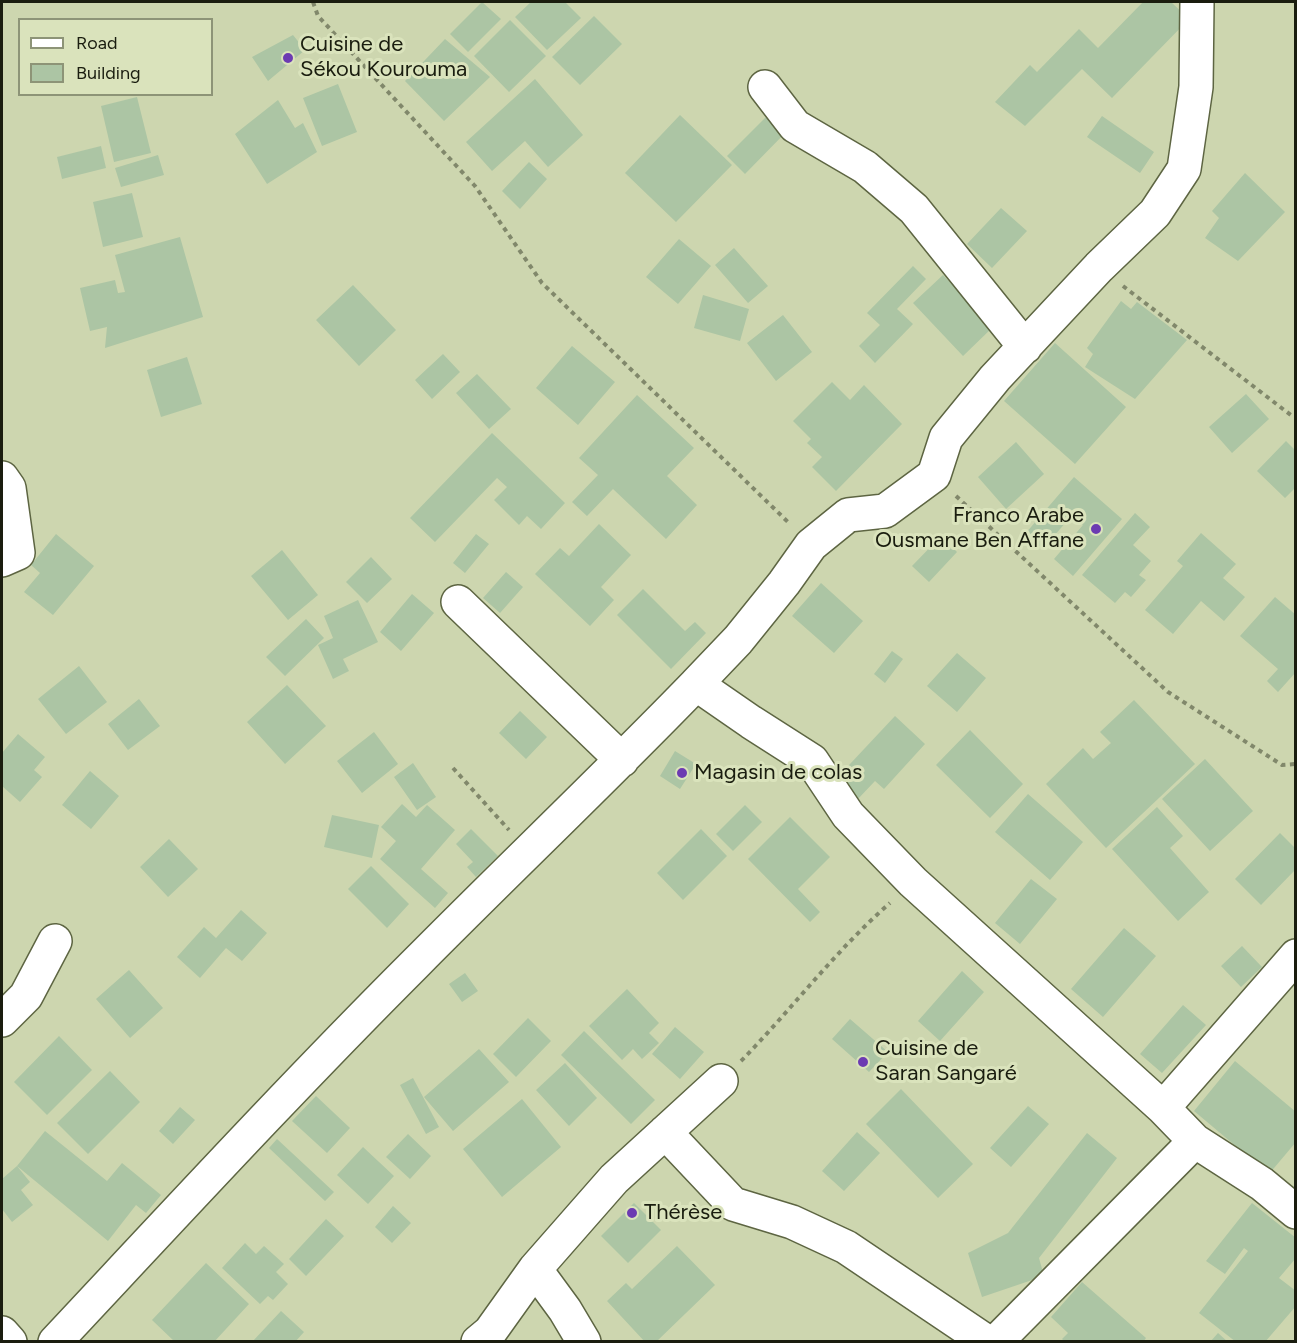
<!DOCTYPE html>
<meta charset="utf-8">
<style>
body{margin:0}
#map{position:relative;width:1297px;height:1343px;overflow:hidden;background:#cdd6af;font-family:Figtree,sans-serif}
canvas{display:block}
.frame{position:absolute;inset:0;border:3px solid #1a1d0f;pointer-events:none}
.legend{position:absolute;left:18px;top:18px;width:195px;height:78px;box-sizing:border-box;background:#dae3bc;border:2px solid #8d9477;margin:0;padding:8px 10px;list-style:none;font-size:18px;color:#1a1d0f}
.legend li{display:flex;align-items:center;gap:12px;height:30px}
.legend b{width:30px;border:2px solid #8d9477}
</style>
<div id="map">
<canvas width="1297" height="1343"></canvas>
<div class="frame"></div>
<ul class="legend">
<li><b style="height:8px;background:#fff"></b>Road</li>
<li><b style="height:16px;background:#acc5a4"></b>Building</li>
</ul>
</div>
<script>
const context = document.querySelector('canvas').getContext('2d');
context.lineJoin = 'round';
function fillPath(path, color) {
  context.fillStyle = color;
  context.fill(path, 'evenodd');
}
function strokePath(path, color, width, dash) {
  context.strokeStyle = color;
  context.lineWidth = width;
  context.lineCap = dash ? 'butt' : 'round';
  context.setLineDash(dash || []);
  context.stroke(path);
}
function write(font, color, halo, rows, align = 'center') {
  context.font = font + ' Figtree,sans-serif';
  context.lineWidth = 6;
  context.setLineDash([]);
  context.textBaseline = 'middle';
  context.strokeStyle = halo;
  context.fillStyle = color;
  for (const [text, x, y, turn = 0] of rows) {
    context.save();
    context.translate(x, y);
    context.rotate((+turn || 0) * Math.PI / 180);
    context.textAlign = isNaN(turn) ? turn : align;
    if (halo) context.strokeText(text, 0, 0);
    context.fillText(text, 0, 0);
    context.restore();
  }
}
const building = new Path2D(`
 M482 2 501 19 468 52 450 34Z
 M531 2H565L581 18 547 50 515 17Z
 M1143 2H1171L1189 19 1112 98 1082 69 1025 126 995 102 1030 65 1037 72 1079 29 1098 48Z
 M594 16 622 44 580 85 552 57Z
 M510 20 546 56 509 92 474 56Z
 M293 35 305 50 268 81 252 57Z
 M445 39 490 77 444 121 405 81Z
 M535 79 583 135 548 167 525 141 492 171 466 142Z
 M338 84 357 132 322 146 303 98Z
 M137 97 151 153 114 162 101 106Z
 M278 100 295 128 303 123 317 152 267 184 235 134Z
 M772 111 789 129 745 174 727 156Z
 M680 115 732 165 676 222 625 173Z
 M1102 116 1154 152 1140 173 1087 137Z
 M101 146 106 168 62 179 57 157Z
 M158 155 164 175 121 187 115 168Z
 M529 162 547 179 520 209 502 191Z
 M1245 173 1285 212 1238 261 1205 238 1219 218 1212 211Z
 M132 193 143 237 103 247 93 202Z
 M1001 208 1027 231 992 268 967 244Z
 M180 237 203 317 105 348 107 327 90 331 80 288 115 280 118 293 125 292 115 255Z
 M679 239 711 266 678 304 646 277Z
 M734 248 768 286 748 303 715 265Z
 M913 266 926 279 897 309 913 324 875 363 859 346 880 325 867 313Z
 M943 275 993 327 963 356 913 303Z
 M353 285 396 330 359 366 316 320Z
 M703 295 749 309 740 341 694 328Z
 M1121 301 1131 309 1137 302 1187 340 1135 399 1085 367 1093 354 1087 348Z
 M783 315 812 352 776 381 747 343Z
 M1055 343 1126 407 1075 464 1004 401Z
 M572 346 615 382 578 425 536 388Z
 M443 354 460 372 432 399 415 380Z
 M187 357 202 404 161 417 147 370Z
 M477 374 511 409 489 429 456 393Z
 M832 382 850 400 864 385 902 424 836 491 812 467 822 457 807 443 811 439 793 421Z
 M1246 394 1269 419 1232 453 1209 427Z
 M637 395 694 448 667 476 697 505 666 539 613 489 587 516 572 502 598 475 579 458Z
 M492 433 565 503 541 529 527 516 519 525 494 500 507 487 497 478 435 542 410 518Z
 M1286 441 1296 451V487L1285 498 1257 471Z
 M1016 442 1044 474 1006 509 978 477Z
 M1074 477 1122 519 1073 576 1054 559 1083 525 1072 515 1043 549 1025 534Z
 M1135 513 1150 527 1133 545 1151 561 1139 575 1146 580 1131 597 1125 592 1115 603 1082 575Z
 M599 524 631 555 601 587 614 600 590 626 535 574 560 548 569 556Z
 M1201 533 1236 564 1223 578 1245 597 1224 621 1201 601 1173 634 1145 610 1183 566 1177 561Z
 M56 534 94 566 53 615 24 592 40 573 31 565Z
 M476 534 489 544 465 573 453 563Z
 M941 536 957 552 929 582 912 566Z
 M282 550 318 595 288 620 251 576Z
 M371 557 392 579 367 603 346 582Z
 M506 572 523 587 500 613 483 598Z
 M821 583 863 621 834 653 792 616Z
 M643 589 685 631 695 622 706 633 671 669 617 615Z
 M412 594 434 613 401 651 380 632Z
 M1275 597 1296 615V672L1278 692 1267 681 1278 669 1240 636Z
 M358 600 378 642 343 659 349 671 333 679 318 645 333 638 324 616Z
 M306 619 324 638 285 676 266 657Z
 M892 651 903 659 885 683 874 674Z
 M957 653 986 678 957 712 927 686Z
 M79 666 107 702 66 734 38 699Z
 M287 685 326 726 285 764 247 722Z
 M139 699 160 726 128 750 108 724Z
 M1134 700 1195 764 1106 848 1046 784 1083 748 1093 759 1111 743 1100 732Z
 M520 711 547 737 526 759 499 733Z
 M895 716 925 744 884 789 875 781 857 800 835 780Z
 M970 730 1023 784 990 818 936 765Z
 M374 732 398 764 362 793 337 761Z
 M18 734 45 757 34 770 42 777 20 802 2 786V753Z
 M675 751 696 764 680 789 660 776Z
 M1205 759 1253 811 1210 851 1162 799Z
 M413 763 436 797 417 810 394 777Z
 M90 771 119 796 91 829 62 805Z
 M1028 794 1083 842 1050 880 995 832Z
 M402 804 416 817 427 805 455 830 421 869 448 893 435 908 380 859 396 841 381 827Z
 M745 805 762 822 733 851 716 834Z
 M1157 807 1183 836 1170 848 1209 892 1178 921 1112 849Z
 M332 815 379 825 372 858 324 847Z
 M790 817 830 857 798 889 820 912 810 922 748 859Z
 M471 829 498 856 476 877 467 867 473 862 456 844Z
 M701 829 727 856 683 900 657 873Z
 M1280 833 1296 849V869L1261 905 1235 879Z
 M169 839 198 869 168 897 140 867Z
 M371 866 409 904 387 928 348 889Z
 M1031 879 1057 899 1020 944 995 923Z
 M241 910 267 933 242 961 226 948 200 978 177 957 204 927 216 938Z
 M1124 928 1156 956 1103 1017 1071 989Z
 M1242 946 1262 967 1241 987 1221 966Z
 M129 970 163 1008 130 1038 96 999Z
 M962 971 984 992 940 1041 918 1021Z
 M465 973 478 991 462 1002 449 984Z
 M627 989 659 1023 649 1033 659 1043 642 1059 633 1049 622 1060 589 1026Z
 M1183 1005 1206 1025 1162 1073 1140 1054Z
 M528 1018 551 1041 516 1077 493 1054Z
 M850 1019 888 1052 869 1072 832 1039Z
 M675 1027 704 1052 680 1079 652 1054Z
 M584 1031 655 1100 631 1124 561 1055Z
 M59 1036 92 1070 47 1115 14 1082Z
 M479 1049 509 1082 453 1131 424 1097Z
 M1235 1061 1296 1112V1142L1269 1174 1194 1111Z
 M565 1063 597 1098 569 1126 536 1090Z
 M110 1071 140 1102 88 1154 57 1123Z
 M413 1078 439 1127 426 1134 400 1085Z
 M901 1089 973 1164 938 1198 866 1124Z
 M316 1096 350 1128 327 1153 292 1121Z
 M522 1099 561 1147 502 1197 463 1149Z
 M1028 1106 1049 1124 1011 1167 990 1148Z
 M180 1107 195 1120 173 1144 159 1131Z
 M45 1131 107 1181 122 1163 161 1195 146 1213 136 1205 108 1241 17 1166Z
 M857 1132 880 1153 844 1191 822 1171Z
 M1087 1133 1117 1158 1039 1258 1044 1276 982 1297 968 1253 1008 1233Z
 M408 1134 431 1156 410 1179 386 1157Z
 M277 1139 334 1192 325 1201 269 1148Z
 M363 1147 394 1176 368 1204 337 1175Z
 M17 1166 30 1182 21 1190 33 1205 12 1222 2 1209V1179Z
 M634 1203 661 1230 628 1263 601 1236Z
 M1252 1203 1296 1238V1258L1279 1278 1296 1291V1306L1265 1342H1236L1199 1313 1248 1251 1244 1248 1225 1274 1206 1261Z
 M393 1206 411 1223 392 1243 375 1227Z
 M326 1219 344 1236 306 1276 289 1259Z
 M245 1243 256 1254 264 1246 284 1264 276 1272 288 1284 273 1300 268 1296 260 1304 222 1268Z
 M677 1246 715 1285 656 1342H645L607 1301 626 1283 632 1289Z
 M206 1263 249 1304 214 1342H175L152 1320Z
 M1082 1282 1146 1338 1143 1342H1065L1062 1339 1068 1333 1051 1317Z
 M281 1311 304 1332 295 1342H252Z
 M1218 1333 1228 1342H1210Z`);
const path = new Path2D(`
 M313 2 318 16 475 186 542 283 790 524
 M1123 286 1292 416
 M956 496 1168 692 1282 765 1296 764
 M453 768 509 830
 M741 1061C792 1009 836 950 890 903`);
const minor = new Path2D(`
 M765 87 795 126 865 167 914 209 1025 347
 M2 478 9 488 18 553 2 560
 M458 602 622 760
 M696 684 738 640 784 583 811 545 848 515 885 511 934 475 946 438 995 378 1099 267 1155 213 1184 169 1196 87 1197 2
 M2 1020 26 996 55 941
 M1163 1108 1296 956
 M665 1132 733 1204 792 1222 846 1247 987 1342
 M535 1269 565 1310 584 1342
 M55 1342C174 1215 292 1087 415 964 508 870 604 779 696 684L751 722 812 761 848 815 913 882 1163 1108 1195 1141 1262 1184 1296 1212
 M478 1342 490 1332 535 1269 614 1179 721 1081
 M996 1342 1195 1141`);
const highway = new Path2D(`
 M2 1333 10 1342`);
const markers = [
 [288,58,6,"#6c3bb2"],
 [1096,529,6,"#6c3bb2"],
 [682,773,6,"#6c3bb2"],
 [863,1062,6,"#6c3bb2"],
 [632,1213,6,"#6c3bb2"]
];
const poiNames = [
 ["Cuisine de",300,45],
 ["Sékou Kourouma",300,70],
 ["Franco Arabe",1084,516,"right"],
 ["Ousmane Ben Affane",1084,541,"right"],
 ["Magasin de colas",694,773],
 ["Cuisine de",875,1049],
 ["Saran Sangaré",875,1074],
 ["Thérèse",644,1213]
];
fillPath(building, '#acc5a4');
strokePath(minor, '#5d6542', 36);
strokePath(highway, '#5d6542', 36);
strokePath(path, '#81886b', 4, [4.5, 4.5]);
strokePath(minor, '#fff', 33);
strokePath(highway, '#fff', 33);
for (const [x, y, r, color] of markers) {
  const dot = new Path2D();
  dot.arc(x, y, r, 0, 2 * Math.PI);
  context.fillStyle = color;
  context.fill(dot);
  strokePath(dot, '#dae3bc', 2);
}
write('22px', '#1a1d0f', '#dae3bc', poiNames, 'left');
</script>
